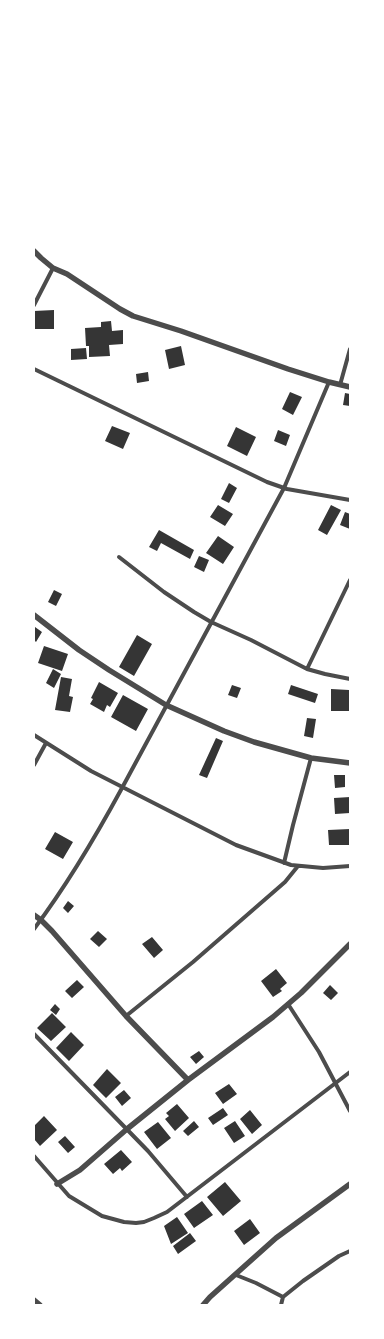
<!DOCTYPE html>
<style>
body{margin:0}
#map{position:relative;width:384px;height:1339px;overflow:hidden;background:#fff;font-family:Commissioner,sans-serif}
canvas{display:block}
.frame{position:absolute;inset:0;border:35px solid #fff;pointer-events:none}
</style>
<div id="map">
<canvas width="384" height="1339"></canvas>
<div class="frame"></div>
</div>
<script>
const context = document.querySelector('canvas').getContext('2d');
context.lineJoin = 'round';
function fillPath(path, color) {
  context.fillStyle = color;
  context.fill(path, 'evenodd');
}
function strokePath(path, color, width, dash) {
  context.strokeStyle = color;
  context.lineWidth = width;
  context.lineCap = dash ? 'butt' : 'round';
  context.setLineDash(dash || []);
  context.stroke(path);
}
const building = new Path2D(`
 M54 310V329H35L34 311Z
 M111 321 112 331 123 330V344L109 345 110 356 89 357V346H86L85 328 101 327V322Z
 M181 346 185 365 169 369 165 350Z
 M86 348 87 359 71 360V349Z
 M148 372 149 381 137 383 136 374Z
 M290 392 302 397 293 415 282 409Z
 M345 393 350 394V406L343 405Z
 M112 426 130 433 123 449 105 441Z
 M236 427 256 437 247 456 227 446Z
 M278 430 290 435 286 446 274 441Z
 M229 483 237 488 229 503 221 499Z
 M218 505 233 514 225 526 210 517Z
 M331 505 341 510 327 535 318 530Z
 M345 512 350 514V529L340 525Z
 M159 530 194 550 190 559 161 543 157 551 149 547Z
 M218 536 234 547 223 564 206 553Z
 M199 556 209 560 204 572 194 567Z
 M54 590 62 594 56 606 48 602Z
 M35 627 42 632 36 642 34 640Z
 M137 635 152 644 134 676 119 667Z
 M44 646 68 654 62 671 38 663Z
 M53 669 61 674 54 688 46 683Z
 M61 677 72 679 69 696 73 697 70 712 55 710Z
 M99 682 118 693 110 707 107 705 104 712 90 704 93 699 91 698Z
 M232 685 241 688 237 698 228 695Z
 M291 685 318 694 315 703 288 694Z
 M331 689 349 690V711H331Z
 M123 695 148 709 136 731 111 717Z
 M307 718 316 719 313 738 304 736Z
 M216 738 223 741 207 778 199 775Z
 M334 775H345V787L335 788Z
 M350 797V813L335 814 334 798Z
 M350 829V845H329L328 830Z
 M55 832 73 842 63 859 45 849Z
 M68 901 74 906 68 913 63 908Z
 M98 931 107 939 99 947 90 939Z
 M152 937 163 950 154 958 142 944Z
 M276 969 287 983 280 989 282 991 273 997 261 981Z
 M77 980 84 987 72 998 65 991Z
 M330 985 338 993 331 1000 323 993Z
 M55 1004 60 1009 56 1015 50 1010Z
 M52 1013 66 1027 51 1041 37 1028Z
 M71 1032 84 1045 69 1061 56 1048Z
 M199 1051 204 1057 196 1064 190 1057Z
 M107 1069 121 1083 106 1098 93 1085Z
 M229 1084 237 1094 223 1104 215 1093Z
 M124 1090 131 1098 122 1106 115 1097Z
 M177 1104 189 1118 175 1131 165 1119 169 1116 166 1113Z
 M223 1108 228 1115 213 1125 208 1118Z
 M250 1110 262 1125 252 1134 240 1119Z
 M44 1116 57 1130 40 1146 34 1139V1126Z
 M194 1121 199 1127 188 1136 183 1131Z
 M235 1121 245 1136 234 1143 224 1128Z
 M158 1122 171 1138 157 1149 144 1132Z
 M65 1136 75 1147 68 1153 58 1142Z
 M121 1150 132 1162 122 1171 120 1168 113 1174 104 1164Z
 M225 1182 241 1201 223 1216 207 1197Z
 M202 1201 213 1215 194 1228 184 1214Z
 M177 1217 188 1233 171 1244 164 1226Z
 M250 1219 260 1233 244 1245 234 1231Z
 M190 1233 196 1241 178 1254 173 1246Z`);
const minor = new Path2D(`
 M34 305 53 268
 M34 369 267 482 287 489 350 500
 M340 385 350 349
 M119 557 164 592 194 612 211 622 251 640 307 669 325 674 350 679
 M307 669 350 580
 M34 735 91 771 236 845 291 865 323 868 350 866
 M34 765 46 743
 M284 863 293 825 311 758
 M34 929C67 885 96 836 122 788L284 488 329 382
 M288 1004 319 1052 350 1111
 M126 1016 193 962 285 882 298 866
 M34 1034 148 1151 187 1197
 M34 1156 69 1196 102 1216 124 1222 136 1223 144 1222 154 1218 167 1212 350 1072
 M236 1275 256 1283 283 1297
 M281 1305 283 1297 303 1281 339 1256 350 1251`);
const tertiary = new Path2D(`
 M34 251 41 258 53 268 67 274 120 309 133 316 181 331 288 369 329 382 350 387
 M34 615 79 650 109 670 166 705 224 731 254 742 311 758 350 763
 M34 915 41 920 52 931 126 1016 188 1080
 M57 1184 80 1170 127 1129 188 1080 273 1017 301 993 350 944
 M34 1300 40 1305
 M203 1305 210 1297 276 1238 350 1184`);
fillPath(building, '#353535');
strokePath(minor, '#4c4c4c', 4);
strokePath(tertiary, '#4c4c4c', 5.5);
</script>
